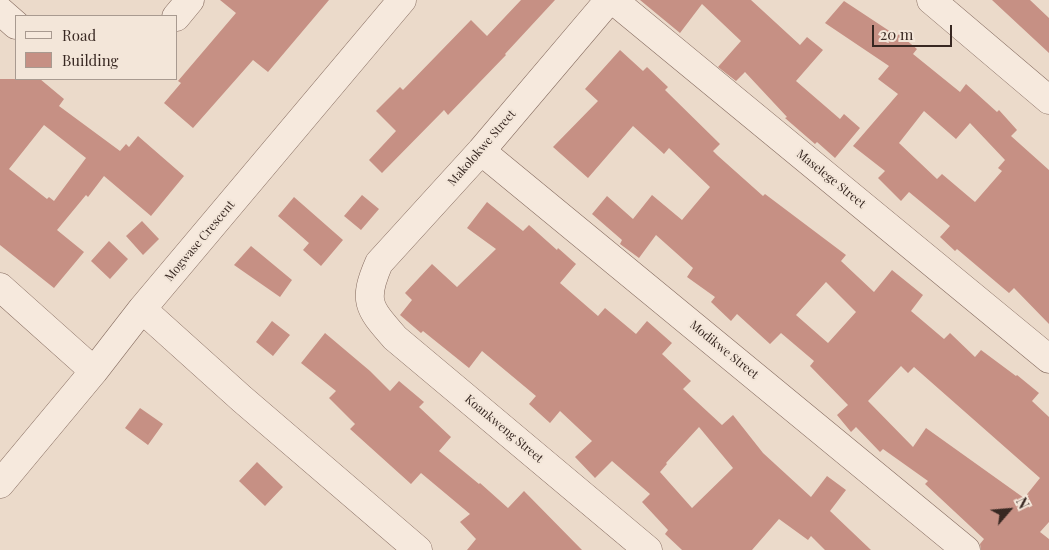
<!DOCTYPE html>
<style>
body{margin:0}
#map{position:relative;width:1049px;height:550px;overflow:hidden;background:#ebdaca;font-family:"Playfair Display",serif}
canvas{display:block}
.legend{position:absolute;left:15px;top:15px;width:162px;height:65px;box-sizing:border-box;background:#f3e6d9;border:1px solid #a89a90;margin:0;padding:6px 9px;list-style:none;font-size:15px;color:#382822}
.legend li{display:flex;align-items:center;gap:10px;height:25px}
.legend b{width:25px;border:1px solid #a89a90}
.north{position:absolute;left:984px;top:485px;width:50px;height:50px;-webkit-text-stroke:4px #f3e6d9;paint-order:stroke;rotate:63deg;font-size:14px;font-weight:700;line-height:20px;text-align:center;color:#382822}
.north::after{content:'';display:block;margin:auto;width:18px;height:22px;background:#382822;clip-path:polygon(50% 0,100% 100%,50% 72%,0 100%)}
.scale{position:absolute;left:872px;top:25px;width:80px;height:22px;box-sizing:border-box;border:2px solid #382822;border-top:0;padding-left:6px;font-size:15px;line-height:18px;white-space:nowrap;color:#382822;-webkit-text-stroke:4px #f3e6d9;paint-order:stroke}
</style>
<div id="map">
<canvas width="1049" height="550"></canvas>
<ul class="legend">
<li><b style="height:6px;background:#f6e9dd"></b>Road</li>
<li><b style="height:14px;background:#c69084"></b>Building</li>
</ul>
<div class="north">N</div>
<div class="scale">20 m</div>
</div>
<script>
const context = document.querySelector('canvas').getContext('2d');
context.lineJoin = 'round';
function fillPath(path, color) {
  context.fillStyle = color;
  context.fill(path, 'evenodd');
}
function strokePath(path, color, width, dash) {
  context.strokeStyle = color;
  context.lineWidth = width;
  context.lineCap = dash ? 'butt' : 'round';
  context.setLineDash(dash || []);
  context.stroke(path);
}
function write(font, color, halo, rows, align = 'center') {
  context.font = font + ' "Playfair Display",serif';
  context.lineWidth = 4;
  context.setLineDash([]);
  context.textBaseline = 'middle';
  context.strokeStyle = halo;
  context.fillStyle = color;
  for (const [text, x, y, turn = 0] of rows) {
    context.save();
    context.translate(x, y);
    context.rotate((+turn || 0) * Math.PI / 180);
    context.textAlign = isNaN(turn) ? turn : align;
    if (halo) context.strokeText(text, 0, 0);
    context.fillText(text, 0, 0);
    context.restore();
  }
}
const building = new Path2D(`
 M220 0H329L268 72 253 60 193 128 164 103 181 83 178 81 236 13Z
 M521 0H555L505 54 506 55 448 115 444 110 382 173 369 160 396 131 376 111 400 87 403 90 471 20 487 36Z
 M640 0H751L800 45 807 37 823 50 796 81 840 119 844 114 860 128 835 158 817 142 815 144 785 118 787 117 745 72 736 81 718 67 741 41 702 4 680 33Z
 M992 0H1030L1049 18V53Z
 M844 1 897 36 899 34 917 49 913 54 960 92 966 84 997 112 999 110 1017 130 1011 136 1049 170V324L1014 288 1009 293 957 249 955 251 940 237 950 226 909 192 901 201 878 178 885 171 853 146 898 94 878 79 889 66 825 23ZM924 111 956 139 970 123 1005 160 998 168 1002 171 975 202 942 174 937 179 899 143Z
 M620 50 643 71 647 67 668 87 665 90 720 144 713 151 717 155 763 196 765 194 846 255 841 261 874 292 892 270 923 295 911 311 944 339 950 333 975 357 981 350 1016 376 1017 375 1039 393 1032 401 1049 417V522L1040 532 1049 539V550H981L980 544 984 539 925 484 928 481 883 449 880 452 856 427 851 432 837 415 848 405 810 366 814 361 781 333 770 344 737 314 731 321 711 302 715 297 687 277 693 268 656 235 639 258 620 244 622 240 592 214 607 196 633 219 652 195 682 220 710 187 669 148 664 154 633 126 588 178 553 147 598 101 585 89ZM826 282 856 312 828 343 796 315ZM901 366 908 373 914 367 1040 478 1024 498 926 428 913 447 868 401Z
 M0 79H40L64 99 59 106 120 151 126 144 129 147 138 136 184 176 151 216 104 176 88 197 86 195 57 230 84 252 54 288 0 245ZM44 125 86 158 54 201 49 197 47 199 9 169Z
 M362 195 379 209 361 230 344 216Z
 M294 197 343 240 321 266 303 250 309 243 278 216Z
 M487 202 523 231 529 225 557 250 558 248 576 264 560 283 598 316 605 308 636 334 647 321 672 343 662 354 691 381 683 389 722 425 733 415 763 453 811 497 827 476 846 490 830 511 871 550H825L811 536 808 540 779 519 752 550H682L665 534 668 530 642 502 650 494 612 461 595 478 575 457 592 441 560 411 550 423 529 404 536 396 482 351 469 368 423 331 421 333 400 315 412 300 405 293 432 264 457 287 496 249 467 228ZM699 427 733 468 692 508 660 472 667 464 666 463Z
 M142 221 159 239 143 255 126 236Z
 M109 241 128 259 110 279 91 261Z
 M251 246 292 280 280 297 234 265Z
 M272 321 290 335 273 356 256 342Z
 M325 333 370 371 390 391 399 381 424 402 419 407 451 437 439 451 479 484 480 483 508 508 524 491 582 550H467L476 539 460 522 470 514 421 473 411 484 350 429 355 424 329 398 336 391 301 363Z
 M140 408 163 424 148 445 125 428Z
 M257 462 283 487 265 506 239 481Z`);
const minor = new Path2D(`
 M609 0 481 151 379 263C362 302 369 308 395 338L648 550
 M613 0 1049 359
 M931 0 1049 100
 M0 11 16 25
 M176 17 190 0
 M481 151 966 550
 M0 287 94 371
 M142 309 242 399 418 550
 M0 484 94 371 142 309 402 0`);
const streetNames = [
 ["Makolokwe Street",482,148,-49],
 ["Maselege Street",831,179,39],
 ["Mogwase Crescent",200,241,-50],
 ["Modikwe Street",724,350,39],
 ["Koankweng Street",504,429,40]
];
fillPath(building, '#c69084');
strokePath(minor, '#866c60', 29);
strokePath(minor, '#f6e9dd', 28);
write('12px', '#382822', '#f3e6d9', streetNames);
</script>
